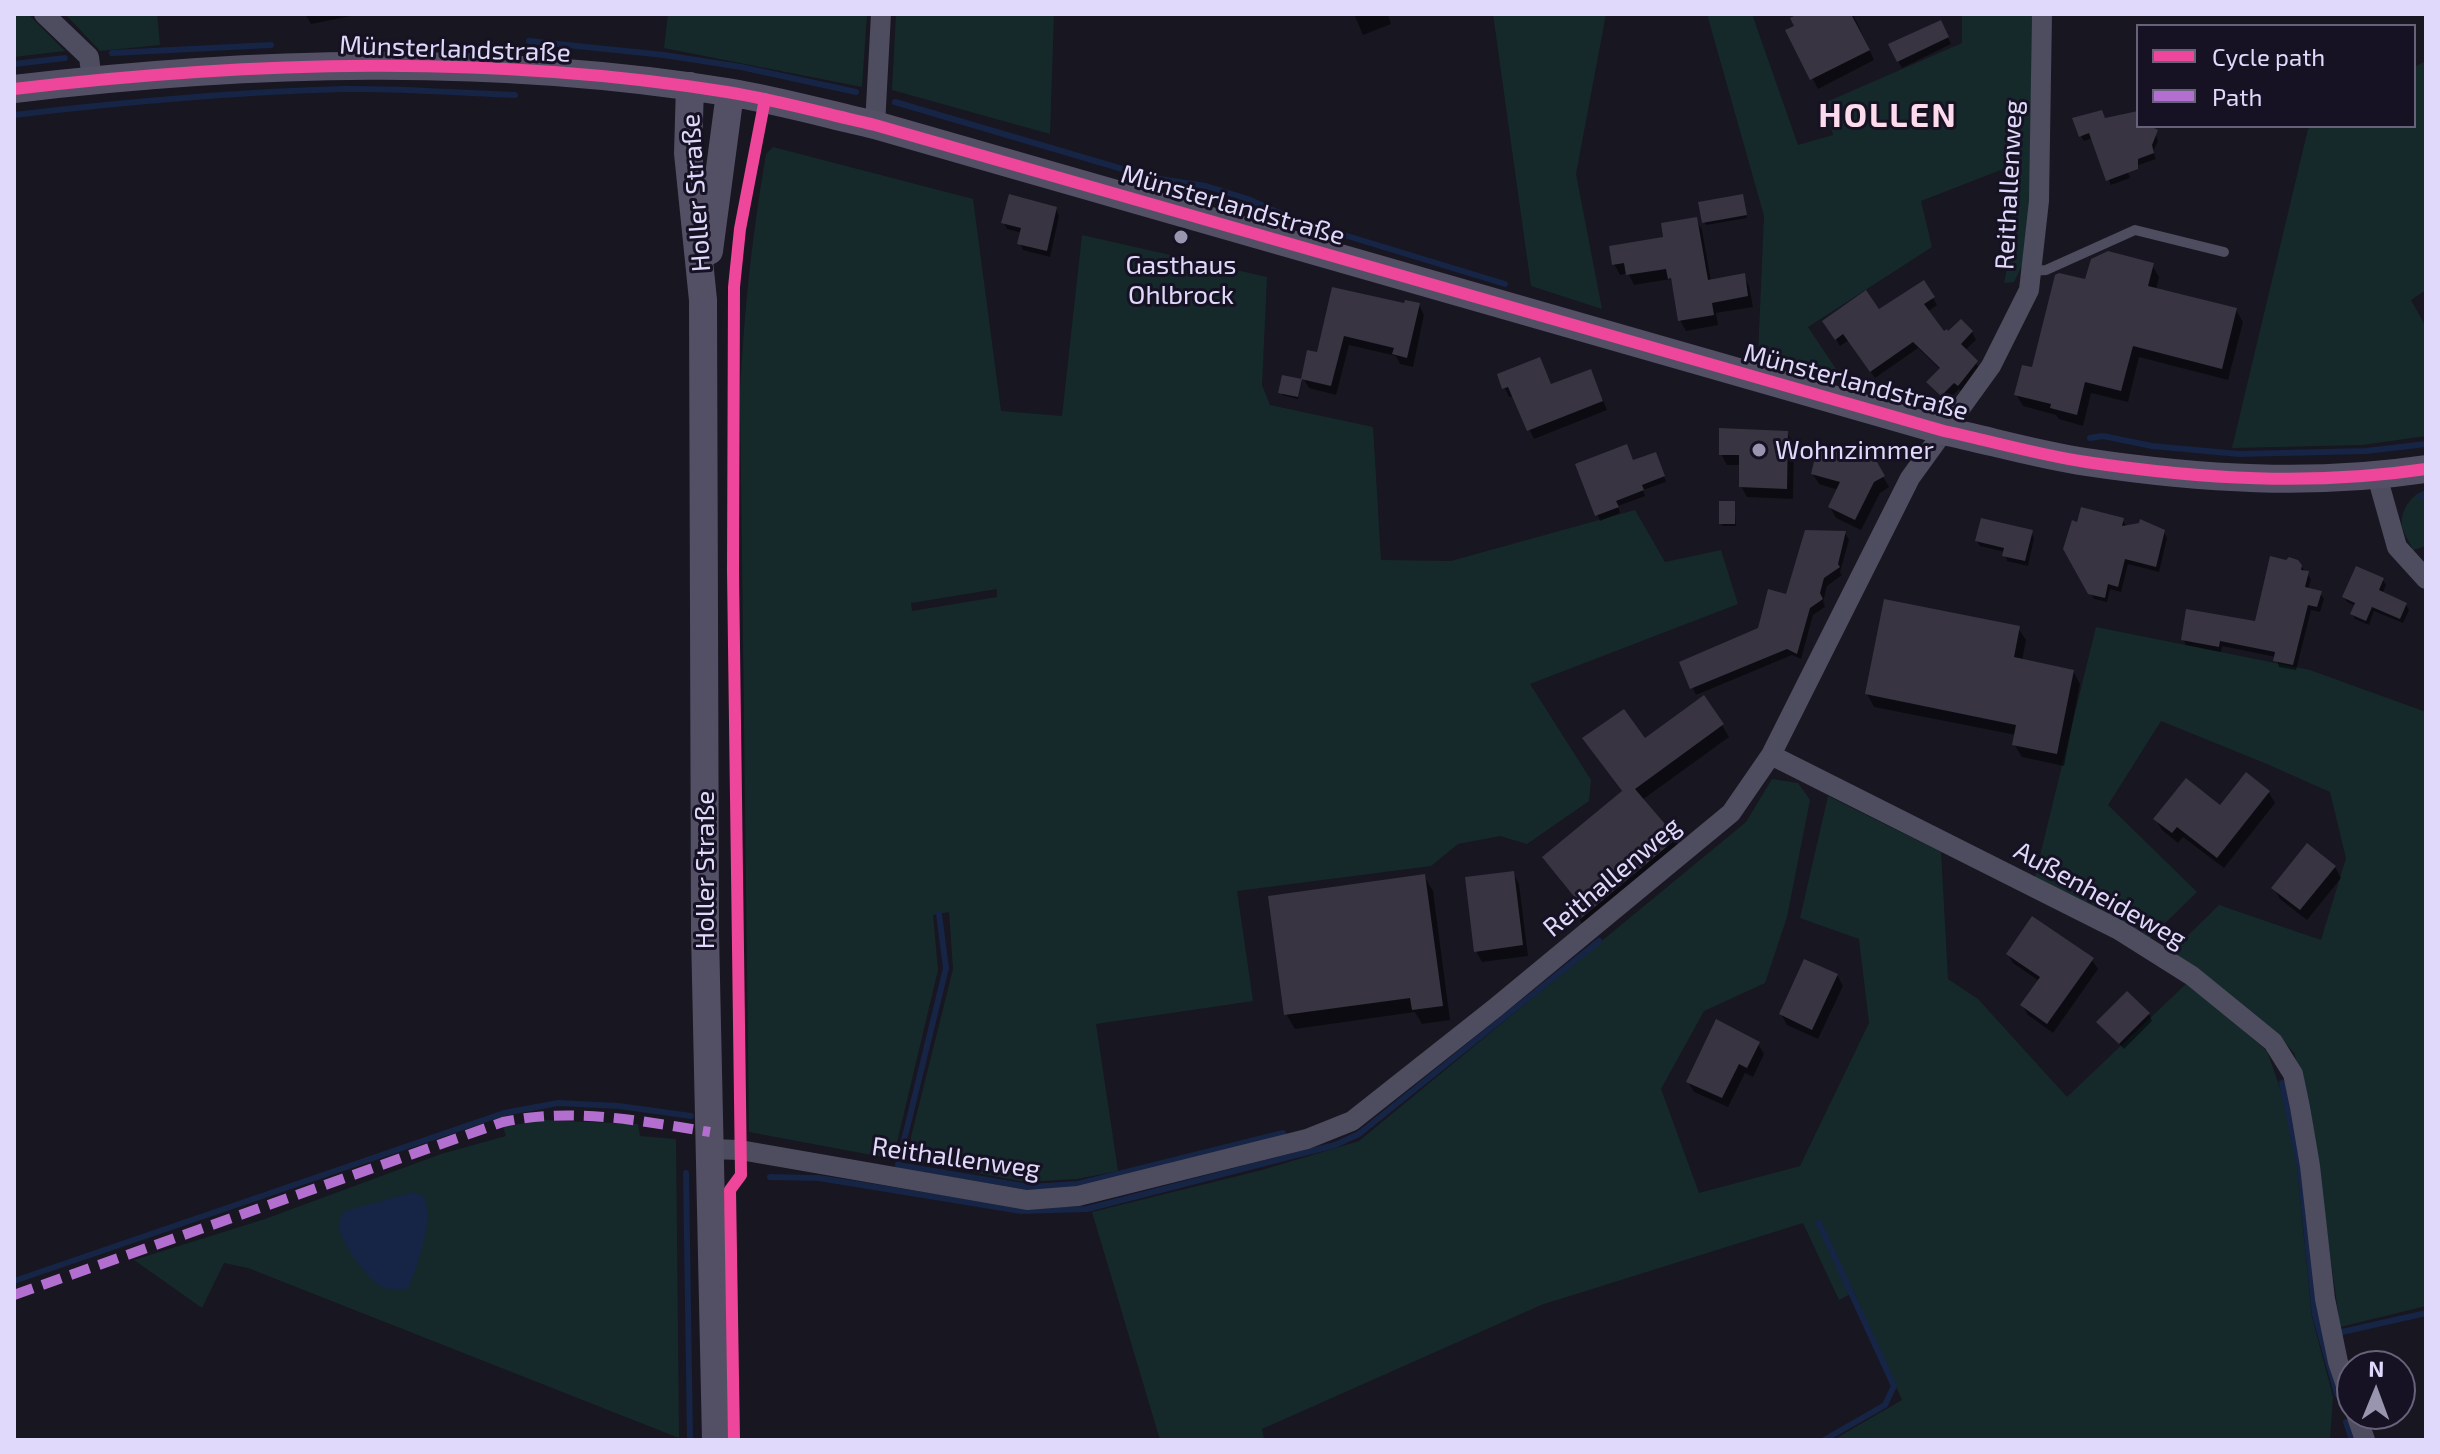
<!DOCTYPE html>
<meta charset="utf-8">
<style>
body{margin:0}
#map{position:relative;width:2440px;height:1454px;overflow:hidden;background:#181620;font-family:"Exo 2",sans-serif}
canvas{display:block}
.frame{position:absolute;inset:0;border:16px solid #e0d9fb;pointer-events:none}
.legend{position:absolute;left:2136px;top:24px;width:280px;height:104px;box-sizing:border-box;background:#161224;border:2px solid #67627a;margin:0;padding:10px 14px;list-style:none;font-size:24px;color:#e0d9fb}
.legend li{display:flex;align-items:center;gap:16px;height:40px}
.legend b{width:40px;border:2px solid #67627a}
.north{position:absolute;left:2336px;top:1350px;width:80px;height:80px;box-sizing:border-box;background:#161224;border:2px solid #67627a;border-radius:50%;rotate:1deg;font-size:22px;font-weight:700;line-height:32px;text-align:center;color:#e0d9fb}
.north::after{content:'';display:block;margin:auto;width:28px;height:36px;background:#9a95ae;clip-path:polygon(50% 0,100% 100%,50% 72%,0 100%)}
</style>
<div id="map">
<canvas width="2440" height="1454"></canvas>
<div class="frame"></div>
<ul class="legend">
<li><b style="height:10px;background:#ed469a"></b>Cycle path</li>
<li><b style="height:10px;background:#b36fd0"></b>Path</li>
</ul>
<div class="north">N</div>
</div>
<script>
const context = document.querySelector('canvas').getContext('2d');
context.lineJoin = 'round';
function fillPath(path, color) {
  context.fillStyle = color;
  context.fill(path, 'evenodd');
}
function strokePath(path, color, width, dash) {
  context.strokeStyle = color;
  context.lineWidth = width;
  context.lineCap = dash ? 'butt' : 'round';
  context.setLineDash(dash || []);
  context.stroke(path);
}
function write(font, color, halo, rows, align = 'center') {
  context.font = font + ' "Exo 2",sans-serif';
  context.lineWidth = 6;
  context.setLineDash([]);
  context.textBaseline = 'middle';
  context.strokeStyle = halo;
  context.fillStyle = color;
  for (const [text, x, y, turn = 0] of rows) {
    context.save();
    context.translate(x, y);
    context.rotate((+turn || 0) * Math.PI / 180);
    context.textAlign = isNaN(turn) ? turn : align;
    if (halo) context.strokeText(text, 0, 0);
    context.fillText(text, 0, 0);
    context.restore();
  }
}
const green = new Path2D(`
 M14 14H28L65 51 14 57Z
 M65 14H157L160 45 100 51Z
 M668 14H867L862 87 664 48Z
 M896 14H1054L1050 134 892 90Z
 M1493 14H1606L1576 174 1602 309 1531 286Z
 M1707 14H1752L1798 145 1833 135 1824 103 1962 43V14H2032L2030 203 2022 266 2014 282 2004 283 2012 244 2011 166 1921 201 1932 247 1808 327 1844 381 1758 356 1764 216Z
 M2426 61V290L2411 300 2426 327V436L2362 445 2232 448 2308 129 2313 126H2414V67Z
 M773 147 973 199 1001 411 1062 416 1082 235 1267 277 1262 385 1270 405 1373 427 1381 560 1451 561 1635 510 1665 562 1721 550 1738 604 1530 684 1591 780 1589 801 1527 844 1500 836 1458 844 1431 866 1237 891 1253 1001 1096 1024 1118 1171 1077 1179 1024 1182 920 1162 911 1150V1137L953 969 949 912 933 915 938 970 893 1159 749 1132 740 393C744 312 752 235 766 154ZM997 589V597L912 611 911 603Z
 M2426 490V546L2413 550C2410 542 2403 533 2402 525 2400 511 2412 493 2426 490Z
 M2096 627 2310 670 2426 712V1306L2340 1327 2310 1104 2294 1053 2277 1033 2169 954 2219 905 2321 940 2346 858 2330 792 2267 764 2161 721 2108 805 2197 892 2149 939 2034 880Z
 M1772 779 1798 783 1810 800 1787 917 1765 983 1704 1011 1661 1089 1699 1193 1800 1166 1869 1023 1859 939 1800 918 1828 796 1941 852 1948 979 1978 999 2067 1097 2187 983 2267 1051 2287 1108 2297 1167 2312 1317 2333 1397 2330 1439 1833 1440 1902 1400 1854 1292 1839 1300 1803 1223 1541 1305 1262 1429 1264 1440H1160L1092 1212 1262 1170 1359 1141 1746 822Z
 M543 1120 638 1124 640 1136 676 1139 679 1438 248 1268 224 1263 202 1308 134 1260 265 1219 441 1154 506 1136 503 1127Z`);
const water = new Path2D(`
 M414 1192 424 1197C435 1220 417 1266 408 1289 398 1290 385 1290 376 1283 365 1274 336 1237 339 1223 339 1219 343 1214 345 1211Z`);
const shadow = new Path2D(`
 M305 14H361L311 24Z
 M1354 14H1388L1391 24 1363 35Z
 M1803 14H1853L1874 60 1818 89 1788 31 1796 27Z
 M1940 22 1951 44 1902 68 1898 61Z
 M2138 113V126H2153L2158 141 2153 152 2156 159 2127 169 2130 178 2111 185 2093 138 2084 141 2081 136 2105 120Z
 M1743 199 1747 218 1706 225 1704 222Z
 M1056 209 1059 216 1050 257 1023 250 1020 243 1022 233 1007 229 1004 222Z
 M1696 220 1702 230 1711 281 1744 276 1749 286 1753 307 1716 313 1718 325 1686 331 1680 320 1671 279 1634 285 1628 273 1620 275 1614 264Z
 M2152 265 2159 277 2156 290 2236 310 2243 322 2228 380 2139 357 2128 402 2091 393 2083 426 2059 419 2056 415 2023 406 2016 394 2087 281Z
 M1333 289 1406 305H1419L1424 315 1413 367 1400 364 1396 356 1349 345 1336 395 1309 388 1303 378 1319 354Z
 M1933 298 1937 305 1927 312 1944 334 1972 332 1976 340 1965 350 1981 370 1962 392 1959 389 1946 402 1929 382 1941 370 1918 348 1875 378 1849 340 1840 346 1829 328 1878 311Z
 M1540 360 1552 386 1595 380 1607 410 1534 439 1514 396 1509 397 1499 376Z
 M1284 377 1302 381 1298 399 1282 395Z
 M1787 433 1794 443 1793 499 1747 497 1741 486V465H1727L1721 454Z
 M1658 459 1666 482 1643 490 1645 496 1618 506 1620 513 1600 521 1578 465Z
 M1876 464 1889 487 1880 493 1861 530 1836 518 1830 507 1838 490 1819 484 1813 474Z
 M1734 503 1736 526H1723L1721 524Z
 M2122 520 2126 525 2164 532 2167 538 2159 572 2128 564 2121 592 2110 589 2107 602 2094 599 2065 549Z
 M2031 532 2034 538 2028 566 2007 561 2005 552 1980 546 1977 541Z
 M1845 533 1849 540 1840 572 1842 575 1827 586 1823 602 1825 607 1813 615 1801 659 1792 655 1696 695 1682 663 1760 629Z
 M2297 561 2311 579 2308 590 2320 593 2324 599 2320 612 2311 610 2296 670 2279 667 2276 657 2222 646 2221 652 2186 645 2183 639 2256 623Z
 M2383 580 2386 585 2382 594 2406 605 2409 610 2403 623 2374 611 2369 625 2355 619 2353 614 2356 606 2347 602 2344 597Z
 M2018 628 2026 640 2022 661 2073 671 2080 684 2064 766 2022 757 2014 744 2016 735 1874 707 1867 694Z
 M1722 725 1729 737 1642 800 1683 851 1587 930 1570 906 1577 901 1545 857 1623 793 1592 751Z
 M2269 793 2275 803 2224 868 2183 837 2178 843 2162 830 2156 820 2221 808Z
 M2335 867 2341 878 2307 920 2280 899 2274 888Z
 M1513 873 1519 884 1528 956 1482 962 1476 951Z
 M1424 876 1433 891 1450 1020 1422 1024 1415 1012 1295 1029 1286 1014Z
 M2008 954 2092 960 2098 969 2053 1033 2028 1015 2022 1005 2039 981 2013 963Z
 M1837 975 1843 986 1818 1039 1787 1025 1781 1014Z
 M2149 1014 2152 1021 2124 1049 2098 1022Z
 M1758 1044 1764 1054 1753 1077 1745 1073 1728 1107 1694 1092 1688 1082Z`);
const stream = new Path2D(`
 M529 41 664 55 741 67 856 92
 M112 53 271 45
 M14 64 65 58
 M895 102 1153 178 1206 186 1248 199 1295 220 1505 284
 M14 115C123 102 234 92 344 89 401 88 458 93 515 95
 M2090 438 2103 436 2152 446 2239 454 2366 451 2426 444
 M2420 496 2426 495
 M939 914 946 968 898 1165 1029 1187 1078 1184 1283 1133
 M2282 1083 2300 1167 2315 1315 2337 1394
 M686 1173 690 1440
 M770 1177 819 1178 1021 1211 1087 1209 1335 1145 1359 1134 1599 941
 M1819 1223 1894 1386 1885 1405 1824 1440
 M14 1281 504 1113 558 1103 619 1106 691 1116
 M2342 1332 2426 1313
 M2346 1422 2352 1440`);
const building = new Path2D(`
 M1798 14H1851L1870 50 1810 80 1785 30 1794 26 1790 18Z
 M1941 20 1949 37 1897 62 1888 44Z
 M2102 110 2105 118 2138 111V126H2150L2158 130 2152 145 2154 153 2138 159V169L2106 181 2089 133 2079 137 2072 118Z
 M1009 194 1057 207 1047 251 1017 244 1021 228 1001 223Z
 M1743 194 1747 215 1702 223 1698 202Z
 M1697 217 1708 280 1745 273 1748 296 1712 303 1714 315 1678 321 1671 278 1668 279 1666 269 1626 275 1624 263 1612 265 1609 246 1663 237 1661 223Z
 M2108 251 2154 263 2148 286 2237 308 2222 369 2133 346 2121 391 2085 382 2077 415 2050 408 2051 404 2014 395 2022 365 2032 367 2055 275 2059 273 2085 279 2091 259Z
 M1924 280 1935 297 1924 304 1944 331 1947 329 1948 331 1961 319 1973 331 1961 344 1978 361 1958 386 1954 383 1941 396 1926 382 1940 368 1913 342 1870 372 1843 334 1835 340 1822 321 1866 290 1879 309Z
 M1332 287 1404 303 1405 300 1420 303 1407 358 1392 354 1394 348 1344 336 1331 386 1301 379 1307 350 1317 352Z
 M1540 357 1551 384 1591 369 1603 401 1527 431 1508 387 1502 389 1497 374Z
 M1282 375 1302 379 1298 397 1278 393Z
 M1719 428 1788 431 1787 489 1739 487V455H1719Z
 M1627 444 1633 460 1656 452 1665 476 1642 485 1644 490 1616 501 1619 507 1595 516 1575 464Z
 M1818 445 1877 462 1885 476 1874 482 1855 520 1828 507 1840 482 1811 474Z
 M1719 501H1735V524H1719Z
 M2081 507 2124 518 2122 526 2139 523 2140 519 2165 530 2156 567 2125 559 2118 587 2108 584 2105 598 2088 594 2063 549 2072 520 2077 522Z
 M1981 518 2033 530 2025 561 2002 556 2004 548 1975 541Z
 M1805 530 1846 531 1838 564 1840 567 1824 578 1820 593 1823 599 1810 608 1797 654 1787 649 1690 689 1679 662 1758 628 1768 589 1786 594Z
 M2270 556 2286 560 2289 557 2298 560 2302 565 2301 570 2309 571 2305 587 2322 591 2317 607 2308 605 2293 665 2273 661 2275 652 2220 641 2219 647 2181 640 2186 609 2255 621Z
 M2356 566 2384 578 2379 590 2407 603 2400 619 2372 607 2366 621 2350 614 2355 603 2342 597Z
 M1884 599 2020 626 2014 657 2074 670 2057 754 2012 745 2016 725 1865 694Z
 M1704 695 1724 724 1635 789 1677 838 1579 920 1568 906 1576 899 1542 857 1622 791 1582 738 1624 709 1645 738Z
 M2246 772 2270 791 2217 858 2177 827 2172 833 2153 819 2186 778 2220 805Z
 M2307 843 2336 866 2300 910 2271 888Z
 M1514 871 1523 945 1474 952 1465 877Z
 M1425 874 1443 1006 1412 1010 1410 998 1284 1015 1268 896Z
 M2032 916 2094 958 2047 1024 2020 1005 2040 977 2006 954Z
 M1804 959 1838 974 1812 1030 1779 1014Z
 M2127 991 2150 1013 2119 1044 2096 1022Z
 M1716 1019 1760 1042 1747 1068 1739 1064 1722 1098 1686 1082Z`);
const lane = new Path2D(`
 M2031 271 2046 270 2135 230 2224 252`);
const street = new Path2D(`
 M44 14 89 57 92 80
 M875 125 881 14
 M2377 476 2397 547 2426 579
 M1771 755 2119 930 2192 976 2273 1042 2293 1074 2300 1107 2310 1166 2325 1299 2338 1362 2352 1403
 M710 1149 740 1150 1027 1200 1078 1196 1307 1139 1352 1121 1495 1008 1731 813 1771 755 1910 478 1991 366 2029 290 2039 201 2042 14
 M2356 1414 2365 1440`);
const secondary = new Path2D(`
 M690 86 688 153 703 300 705 933 716 1440
 M14 89C250 61 492 54 727 92 777 100 826 114 875 125L1944 431C1991 441 2039 455 2086 462 2200 479 2312 486 2426 469
 M709 251 730 93`);
const quiet = new Path2D(`
 M14 1295 503 1122C573 1107 641 1121 710 1132`);
const cycleway = new Path2D(`
 M14 89C250 61 492 54 727 92 777 100 826 114 875 125L1944 431C1991 441 2039 455 2086 462 2200 479 2312 486 2426 469
 M734 1440 730 1190 741 1175 733 571 734 287 740 229 765 99`);
const markers = [
 [1181,237,8,"#9a95ae"],
 [1759,450,8,"#9a95ae"]
];
const streetNames = [
 ["Münsterlandstraße",455,49,2],
 ["Reithallenweg",2009,185,-87],
 ["Holler Straße",696,193,-94],
 ["Münsterlandstraße",1233,205,16],
 ["Münsterlandstraße",1856,382,15],
 ["Holler Straße",705,870,-90],
 ["Reithallenweg",1612,877,-40],
 ["Außenheideweg",2100,895,29],
 ["Reithallenweg",956,1158,8]
];
const poiNames = [
 ["Gasthaus",1181,265],
 ["Ohlbrock",1181,295],
 ["Wohnzimmer",1775,450,"left"]
];
const districtNames = [
 ["HOLLEN",1888,116]
];
fillPath(green, '#15292b');
fillPath(water, '#162445');
fillPath(shadow, '#0007');
strokePath(stream, '#162445', 6);
fillPath(building, '#383442');
strokePath(lane, '#4e4c5f', 10);
strokePath(street, '#4e4c5f', 20);
strokePath(secondary, '#535066', 28);
strokePath(quiet, '#b36fd0', 10, [20, 10]);
strokePath(cycleway, '#ed469a', 12);
for (const [x, y, r, color] of markers) {
  const dot = new Path2D();
  dot.arc(x, y, r, 0, 2 * Math.PI);
  context.fillStyle = color;
  context.fill(dot);
  strokePath(dot, '#161224', 3);
}
write('26px', '#e0d9fb', '#161224', streetNames);
write('26px', '#e0d9fb', '#161224', poiNames);
context.letterSpacing = '2px';
write('bold 34px', '#fbdbec', '#161224', districtNames);
context.letterSpacing = '0px';
</script>
